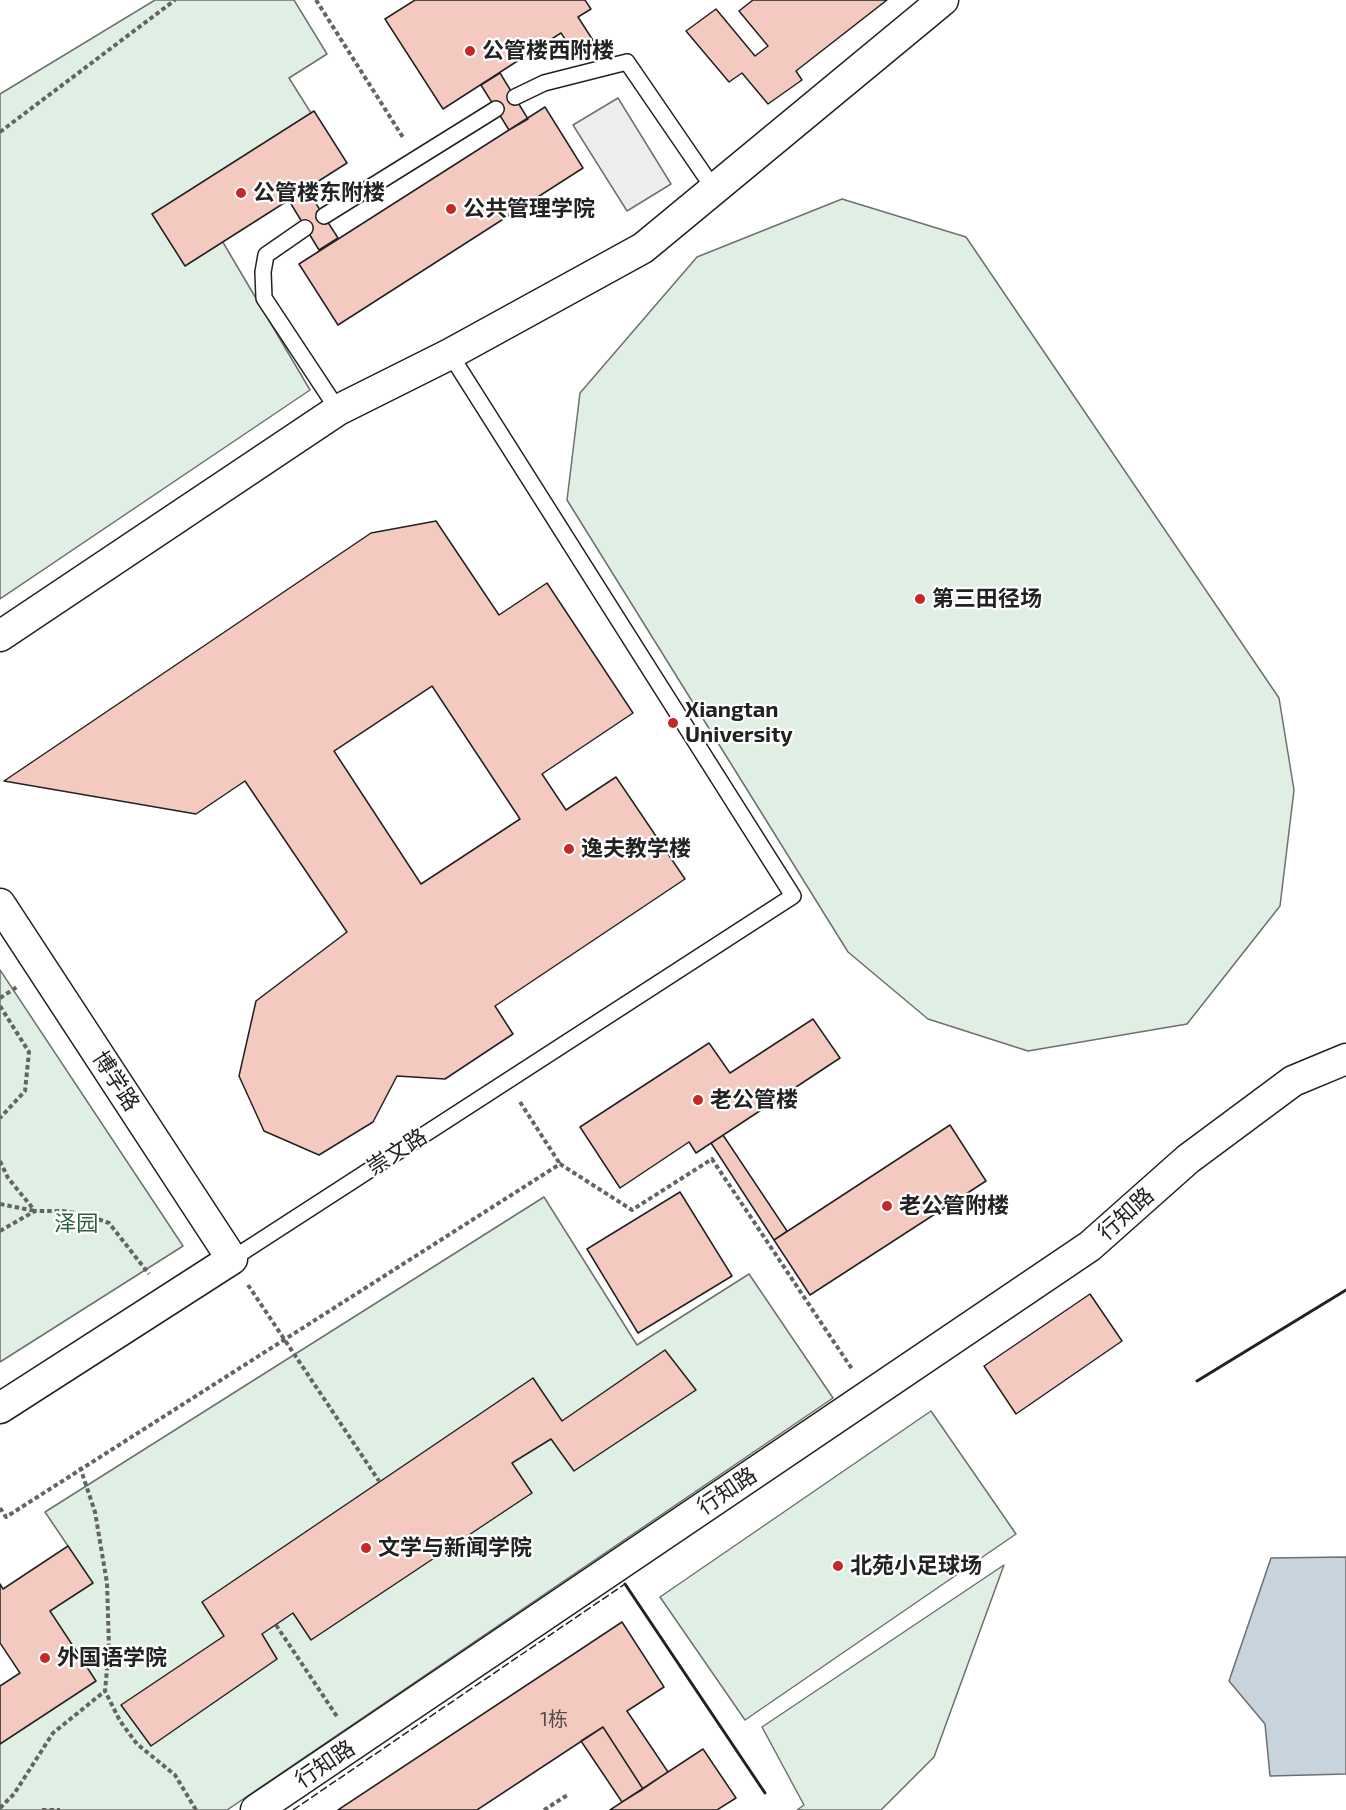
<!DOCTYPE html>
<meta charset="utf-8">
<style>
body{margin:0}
canvas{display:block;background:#fff}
</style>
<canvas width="1346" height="1810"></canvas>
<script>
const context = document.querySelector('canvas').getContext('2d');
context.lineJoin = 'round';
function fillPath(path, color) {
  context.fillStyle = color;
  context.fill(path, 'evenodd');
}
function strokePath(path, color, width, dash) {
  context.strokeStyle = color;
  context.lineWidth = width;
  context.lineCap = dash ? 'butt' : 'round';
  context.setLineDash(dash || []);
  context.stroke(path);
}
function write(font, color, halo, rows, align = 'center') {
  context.font = font + ' "Exo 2","Noto Sans SC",sans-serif';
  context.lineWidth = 4.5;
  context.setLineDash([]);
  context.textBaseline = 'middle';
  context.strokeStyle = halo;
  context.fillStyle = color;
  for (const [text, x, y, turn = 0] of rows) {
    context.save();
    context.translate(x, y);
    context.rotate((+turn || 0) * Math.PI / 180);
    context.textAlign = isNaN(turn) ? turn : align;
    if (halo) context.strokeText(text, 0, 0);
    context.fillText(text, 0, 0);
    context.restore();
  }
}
const green = new Path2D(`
 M155 0H294L327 54 289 78 321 129 201 205 310 390 0 599V94Z
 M842 199 966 237 1279 698 1294 790 1280 906 1187 1024 1028 1051 928 1019 848 952 567 500 580 393 697 257Z
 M0 970 183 1246 0 1362Z
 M544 1197 637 1345 749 1274 833 1398 227 1810H0V1706L51 1670 25 1627 68 1546 45 1512Z
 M931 1411 1016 1534 745 1720 660 1597Z
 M1004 1565 934 1757 881 1810H797L804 1805 762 1727Z`);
const parking = new Path2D(`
 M618 98 671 184 627 211 573 125Z`);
const water = new Path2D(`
 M1346 1557V1774L1270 1776 1265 1724 1229 1681 1271 1558Z`);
const building = new Path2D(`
 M415 0H585L591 9 578 17 596 45 577 57 561 33 443 109 385 19Z
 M753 0H887L796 71 802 80 768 104 742 73 729 82 686 31 716 9 755 56 768 46 739 11Z
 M500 73 528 119 509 130 481 85Z
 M545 107 583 168 338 325 299 264Z
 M314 111 347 163 185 266 152 214Z
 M306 188 338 238 319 250 288 199Z
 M436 521 499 615 547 583 633 713 542 774 566 810 616 777 685 879 495 1006 513 1034 445 1079 397 1076 373 1122 319 1155 264 1131 239 1076 256 1001 347 932 245 781 196 814 4 781 371 533ZM432 686 520 819 421 884 334 751Z
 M813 1019 840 1058 696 1153 689 1142 620 1188 580 1127 709 1043 730 1073Z
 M950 1125 986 1181 810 1295 774 1240Z
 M723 1135 787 1231 774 1240 711 1143Z
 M680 1192 732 1276 638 1333 587 1249Z
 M1090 1294 1122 1341 1016 1414 984 1366Z
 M665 1350 696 1390 574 1471 551 1439 512 1463 532 1493 311 1640 293 1613 262 1634 277 1659 151 1746 121 1705 224 1636 202 1602 533 1378 562 1421Z
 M68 1546 93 1583 50 1611 96 1681 0 1744V1686L20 1673 0 1643V1584L3 1589Z
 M622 1622 664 1687 627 1711 668 1772 643 1789 603 1727 477 1810H338Z
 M603 1727 643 1789 622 1802 581 1741Z
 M703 1749 736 1798 717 1810H610Z`);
const path = new Path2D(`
 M316 0 404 139
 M0 132 175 0
 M0 998 17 987
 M0 1006 29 1052 25 1091 0 1118
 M520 1102 560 1164
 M0 1161 8 1178 35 1211
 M0 1204 35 1211
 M0 1231 35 1211H63L87 1215 109 1223 149 1274
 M248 1285 379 1481
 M80 1467 95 1512 107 1583 109 1647 105 1691 120 1721 137 1744 175 1775 196 1810
 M0 1508 6 1517 560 1164 632 1210 712 1159 852 1369
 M276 1625 338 1718
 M0 1808 14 1794 53 1733 105 1691
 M42 1810H60
 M544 1810 569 1794`);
const service = new Path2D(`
 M515 97 544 83 627 62 714 189
 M324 216 496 109
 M305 228 266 255 263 272 264 298 338 410
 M232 1259 793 896 450 354`);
const minor = new Path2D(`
 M0 636 338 410 450 354 643 248 943 0
 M0 904 232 1259 0 1408
 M256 1810 1090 1246 1188 1159 1293 1081 1346 1059`);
const fence = new Path2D(`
 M293 1810 625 1584`);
const wall = new Path2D(`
 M1197 1381 1346 1290
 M625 1584 765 1793`);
const markers = [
 [470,51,6,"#c62828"],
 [241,193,6,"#c62828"],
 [451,209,6,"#c62828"],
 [920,599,6,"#c62828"],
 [673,723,6,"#c62828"],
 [569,849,6,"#c62828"],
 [698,1100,6,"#c62828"],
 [887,1206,6,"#c62828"],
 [366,1548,6,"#c62828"],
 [838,1566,6,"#c62828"],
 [45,1658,6,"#c62828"]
];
const numberNames = [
 ["1栋",554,1719]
];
const poiNames = [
 ["公管楼西附楼",482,51],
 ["公管楼东附楼",253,193],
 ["公共管理学院",463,209],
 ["第三田径场",932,599],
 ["Xiangtan",685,710],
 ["University",685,735],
 ["逸夫教学楼",581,849],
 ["老公管楼",710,1100],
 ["老公管附楼",899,1206],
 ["文学与新闻学院",378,1548],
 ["北苑小足球场",850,1566],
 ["外国语学院",57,1658]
];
const streetNames = [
 ["博学路",116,1081,57],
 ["崇文路",397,1152,-33],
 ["行知路",1126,1214,-42],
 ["行知路",727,1491,-34],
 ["行知路",325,1764,-34]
];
const parkNames = [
 ["泽园",76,1224]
];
fillPath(green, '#e0efe3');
strokePath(green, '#6f6f6f', 1.5);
fillPath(parking, '#ededed');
strokePath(parking, '#6f6f6f', 1.5);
fillPath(water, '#c7d3dd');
strokePath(water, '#6f6f6f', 1.5);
fillPath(building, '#f3c9c0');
strokePath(building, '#222', 1.5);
strokePath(service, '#222', 18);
strokePath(minor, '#222', 33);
strokePath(path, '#646464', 4, [4.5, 3]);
strokePath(service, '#fff', 15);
strokePath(minor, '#fff', 30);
strokePath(fence, '#222', 1.5, [8, 3]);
strokePath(wall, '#222', 3);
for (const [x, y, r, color] of markers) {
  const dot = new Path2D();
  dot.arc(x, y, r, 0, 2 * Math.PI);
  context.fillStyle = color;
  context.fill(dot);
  strokePath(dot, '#fff', 2);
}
write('20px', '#564c4a', null, numberNames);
write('bold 22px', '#222', '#fff', poiNames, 'left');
write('22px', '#222', '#fff', streetNames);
write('22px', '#2f5e38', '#fff', parkNames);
</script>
